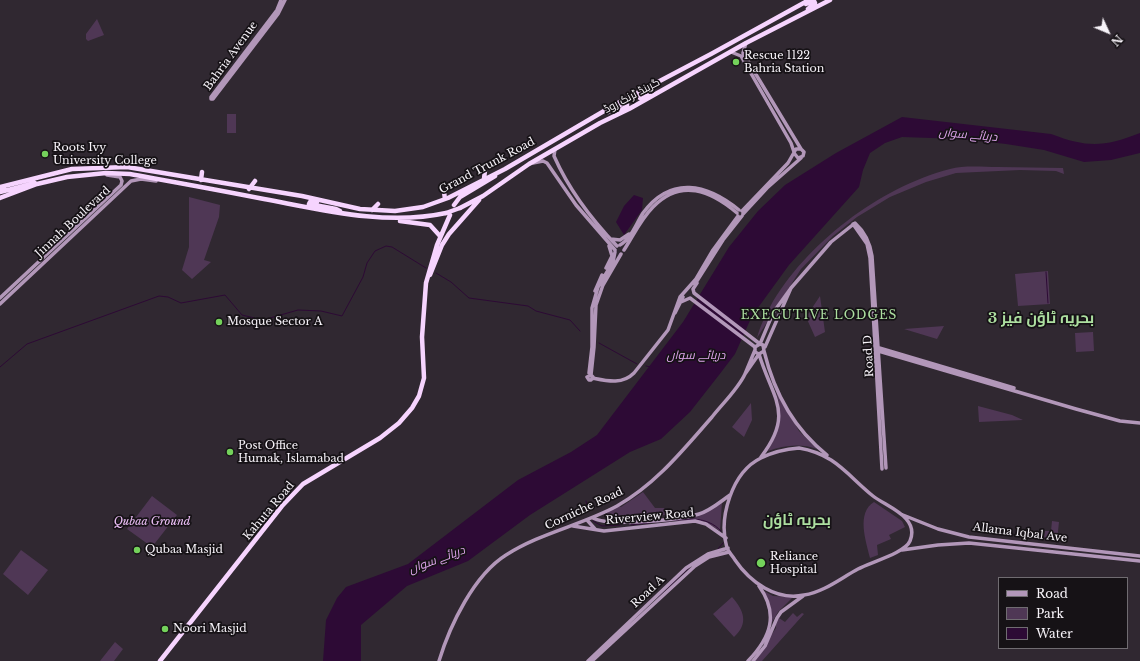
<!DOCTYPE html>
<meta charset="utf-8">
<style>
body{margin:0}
#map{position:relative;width:1140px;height:661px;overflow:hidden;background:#302831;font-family:"Libre Baskerville",serif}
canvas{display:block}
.legend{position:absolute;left:998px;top:577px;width:130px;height:72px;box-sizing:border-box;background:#161216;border:1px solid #706c71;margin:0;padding:5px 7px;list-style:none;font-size:12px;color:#f7f3f9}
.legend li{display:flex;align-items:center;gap:8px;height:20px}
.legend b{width:20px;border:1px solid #706c71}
.north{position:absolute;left:1088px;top:12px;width:40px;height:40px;-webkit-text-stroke:3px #161216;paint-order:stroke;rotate:134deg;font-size:11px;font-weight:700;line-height:16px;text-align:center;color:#f7f3f9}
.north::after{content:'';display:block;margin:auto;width:14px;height:18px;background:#f7f3f9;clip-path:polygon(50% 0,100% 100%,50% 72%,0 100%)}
</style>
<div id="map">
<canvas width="1140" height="661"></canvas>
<ul class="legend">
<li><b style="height:5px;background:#b297b9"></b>Road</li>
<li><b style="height:11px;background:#4f3755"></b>Park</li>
<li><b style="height:11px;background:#2d0a35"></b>Water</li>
</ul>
<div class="north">N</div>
</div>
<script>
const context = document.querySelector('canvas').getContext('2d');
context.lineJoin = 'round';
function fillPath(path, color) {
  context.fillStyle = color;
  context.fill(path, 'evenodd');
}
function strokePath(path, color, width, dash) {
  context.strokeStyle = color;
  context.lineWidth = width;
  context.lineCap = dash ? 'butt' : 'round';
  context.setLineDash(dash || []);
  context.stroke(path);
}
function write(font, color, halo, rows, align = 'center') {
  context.font = font + ' "Libre Baskerville",Cairo,serif';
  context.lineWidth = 3.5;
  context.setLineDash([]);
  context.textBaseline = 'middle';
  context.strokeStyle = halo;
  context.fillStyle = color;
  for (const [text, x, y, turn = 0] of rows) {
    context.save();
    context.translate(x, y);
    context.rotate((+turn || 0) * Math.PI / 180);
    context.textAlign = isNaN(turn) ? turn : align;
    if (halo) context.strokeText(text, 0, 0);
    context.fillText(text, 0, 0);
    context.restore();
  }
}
const green = new Path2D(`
 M97 19 104 35 88 41 86 39V34Z
 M227 114H236V133H227Z
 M998 167 1063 168 1064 174 1056 171 1020 170 956 173 926 182 890 197 857 217 833 236 801 269 757 338C760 326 765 317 770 307 805 244 880 187 950 169 964 165 983 167 998 167Z
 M189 197 220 205 219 217 204 260 211 262 192 279 182 270 189 247Z
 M1048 271 1050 304 1018 306 1015 274Z
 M820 296 825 332 815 337 806 317Z
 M944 326 937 339 904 329Z
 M1093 332 1094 351 1076 352 1075 333Z
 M775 388 799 431 817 449C801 443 784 445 768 451 781 428 783 414 775 388Z
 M751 403 752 420 744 437 732 427Z
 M978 406 1012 415 1023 420 979 422Z
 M643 492 655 508H664L666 510 665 515 622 519 606 518 608 511 619 506 621 507Z
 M152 496 177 515 152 547 127 529Z
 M722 502 720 531 704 521H675L629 525V524L704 513Z
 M874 502 902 521 905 527 889 535 891 539 877 545 878 555 870 558C866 541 856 513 874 502Z
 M1052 521 1059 522 1057 541 1044 540 1045 531H1051Z
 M21 550 48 570 28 595 3 574Z
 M764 591 773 596 793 597 778 612 771 624Z
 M732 597C744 610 749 624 734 637L713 614Z
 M793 613 797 617 802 613 804 614 762 661H754L776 628V624L779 618 785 622Z
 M115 642 123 649 114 661H100Z`);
const water = new Path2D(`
 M902 117 1051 134C1088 148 1104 147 1140 133V153L1111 160 1084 162 1044 150 1006 144 961 139 902 137 885 143 870 153 863 170 859 187 789 265 752 316 735 354 719 375 690 412 661 439 630 452 530 515 468 561 407 586 361 625V661H323L326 620 337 598 346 587 408 564 518 480 571 452 597 435 683 322 729 247 758 211 785 185 836 153Z
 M634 195 643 198 642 210 624 235 616 222 624 206Z`);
const stream = new Path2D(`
 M1046 272 1048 303
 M436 273 451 282 469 298 528 306 536 311 570 320 580 331
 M599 343 637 364
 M646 366 651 367
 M0 367 27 344 159 296 168 297 181 303 225 295 242 315 263 320 298 310 321 311 342 316 363 277 367 263 375 251 386 246 392 247 426 268
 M586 501 587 505
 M593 521 602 526 620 525
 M667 521C686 519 706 515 721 531
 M631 525 656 522
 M718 549 723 543
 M658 597 690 567`);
const secondary = new Path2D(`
 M281 0 277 10 211 97V99H213L278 14 285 0
 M746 43 743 53 801 149
 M731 52 741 56 791 143 794 152
 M555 149 554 156C569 190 591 219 617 246
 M533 163 543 161 547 163 576 205 615 250
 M742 211 788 163 796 149H801L804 152 803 156 798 158 794 153
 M743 214 767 188 801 158
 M853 224 867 244 870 258 882 469
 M611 239 620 240 629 234
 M620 245C631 239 636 224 643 213 671 175 707 184 739 210
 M624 250C633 236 641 219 653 207 681 178 711 191 737 213
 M606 268 612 256 609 246
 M697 283 693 289 694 293 760 344 763 345 764 351 759 354 755 352V347L760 344 773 313 791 288 765 347
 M695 284 723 240 742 216
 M791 288 831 242 855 223C865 232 870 243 872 256L886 468
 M595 291 602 275
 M0 298 121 185 122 181 120 177 107 175
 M681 302 690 298 755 347
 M0 304 131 181 141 179 156 181
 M675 313 683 297
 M876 347 1014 388
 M755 350 745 374 759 354
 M875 350 1076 409 1120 421 1140 423
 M764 351C774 392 794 429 827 455
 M759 354C772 398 795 413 761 457
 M589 373 592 347V308L598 287 613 262 615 252
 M591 375 587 377 589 380H591L593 377 591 375 594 347 596 305 603 285 621 254
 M592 378C607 381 622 385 634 373L668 330 680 297 696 279 713 250 738 216
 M799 448C835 454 847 475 873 496 887 507 920 517 910 541 905 553 871 562 858 569 841 578 824 592 804 595 776 601 750 582 735 560 733 556 729 553 727 548 718 518 732 472 761 458 773 452 786 449 799 448Z
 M903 515 938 529 969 537 1140 556
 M593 518C609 527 679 520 699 514 710 511 720 502 730 495
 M587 520 595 529
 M573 526 604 531 695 521 706 524 726 538
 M902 550 938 545 969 543 1140 561
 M439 661C450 625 474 575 506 555 540 533 582 525 617 506 656 484 683 450 712 417 723 403 738 389 745 374
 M588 661 686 568 708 554 728 548
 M592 661 695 566 709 557 729 552
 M748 661C771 637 779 614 759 586
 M753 661 765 646 777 618 781 612 803 596`);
const highway = new Path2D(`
 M806 4 814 1 815 3 808 9
 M645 92 640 94V98L649 94
 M608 112 625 102 627 103V106L621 110
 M484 179 485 170
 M201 180 202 172
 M0 187 72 169 127 167 302 196 360 209 395 211 423 207 448 198 505 169 616 104 711 54 809 0
 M4 188 0 190V192L35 183
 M249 189 255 181
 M444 192 445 199
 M0 198 37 184 67 177 106 173 130 174C174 182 219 190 264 199 323 210 386 226 446 213
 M317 202H310L309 204 336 209 340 211
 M454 205 460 197 495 176
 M460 208 483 196 529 164 600 123 629 109 746 43 830 0
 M372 210 378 204
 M400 221 430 225 440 236
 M430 275 442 245 449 234 479 200
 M160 661 282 506 303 484 380 438 399 423 412 408 419 396 424 378 422 337 426 283 437 245 450 215`);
const highwayBridge = new Path2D(`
 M446 213 460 208`);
const markers = [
 [736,62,4,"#74d25b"],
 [45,154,4,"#74d25b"],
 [219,322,4,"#74d25b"],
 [230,452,4,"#74d25b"],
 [137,550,4,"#74d25b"],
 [761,563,5,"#74d25b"],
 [165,629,4,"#74d25b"]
];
const streetNames = [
 ["Bahria Avenue",231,56,-54],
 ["گرینڈ ٹرنک روڈ",632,96,-28],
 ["Grand Trunk Road",487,166,-28],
 ["Jinnah Boulevard",73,222,-43],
 ["Road D",869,356,-93],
 ["Corniche Road",584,509,-25],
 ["Kahuta Road",269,511,-50],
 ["Riverview Road",650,517,-5],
 ["Allama Iqbal Ave",1020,533,7],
 ["Road A",648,592,-43]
];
const poiNames = [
 ["Rescue 1122",744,56],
 ["Bahria Station",744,69],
 ["Roots Ivy",53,148],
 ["University College",53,161],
 ["Mosque Sector A",227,322],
 ["Post Office",238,446],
 ["Humak, Islamabad",238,459],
 ["Qubaa Masjid",145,550],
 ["Reliance",770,557],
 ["Hospital",770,570],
 ["Noori Masjid",173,629]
];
const parkNames = [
 ["Qubaa Ground",152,522]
];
const waterNames = [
 ["دریائے سواں",968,135,5],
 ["دریائے سواں",696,356],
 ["دریائے سواں",437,560,-20]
];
const neighbourhoodNames = [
 ["EXECUTIVE LODGES",819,316]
];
const districtNames = [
 ["بحریہ ٹاؤن فیز 3",1041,319],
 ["بحریہ ٹاؤن",797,521]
];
fillPath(green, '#4f3755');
fillPath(water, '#2d0a35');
strokePath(stream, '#2d0a35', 1);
strokePath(secondary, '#b297b9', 3.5);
strokePath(highway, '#f6d4fe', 4.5);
strokePath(highwayBridge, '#f6d4fe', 4.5);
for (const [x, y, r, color] of markers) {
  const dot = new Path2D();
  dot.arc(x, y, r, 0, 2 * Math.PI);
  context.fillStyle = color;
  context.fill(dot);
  strokePath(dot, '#161216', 1.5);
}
write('11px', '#f7f3f9', '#161216', streetNames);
write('11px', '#f7f3f9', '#161216', poiNames, 'left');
write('italic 11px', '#eec0f9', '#161216', parkNames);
write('italic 12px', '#dea5ec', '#161216', waterNames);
context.letterSpacing = '1px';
write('12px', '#addfa0', '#161216', neighbourhoodNames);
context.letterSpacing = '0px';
write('bold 15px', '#addfa0', '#161216', districtNames);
</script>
